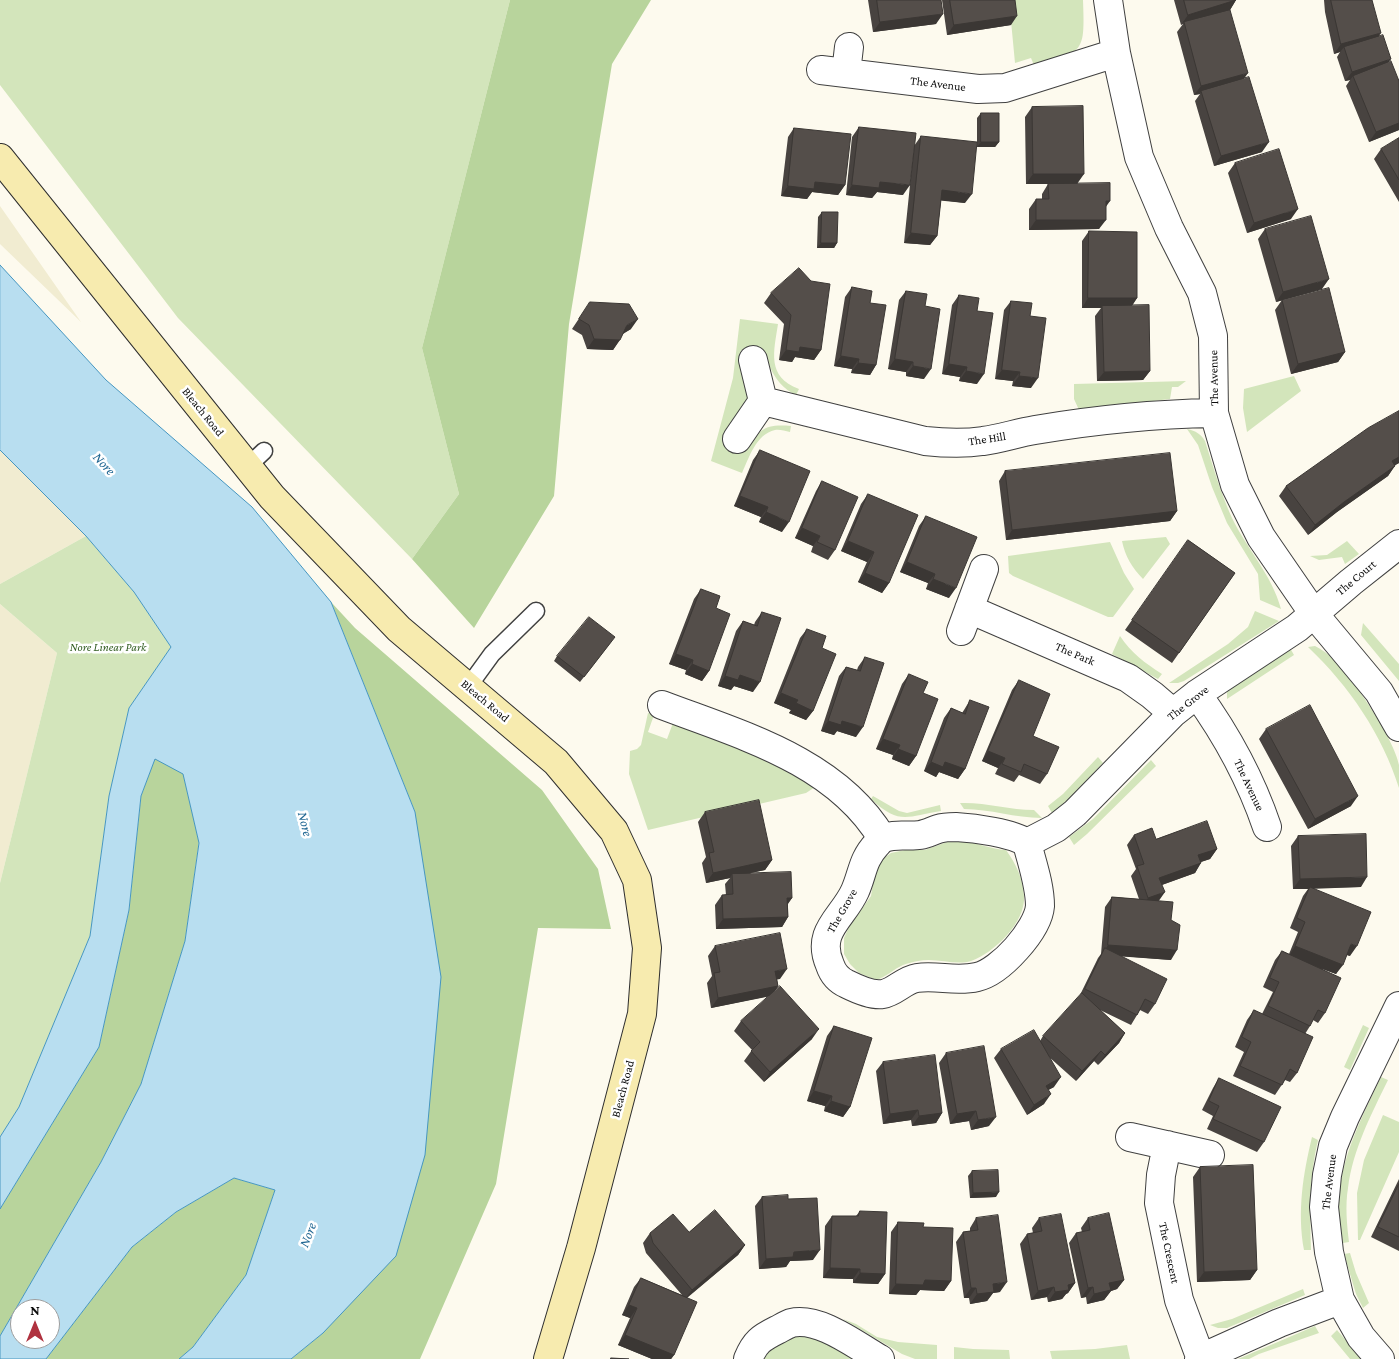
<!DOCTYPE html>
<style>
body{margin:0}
#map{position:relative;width:1399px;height:1359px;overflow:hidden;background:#fdfaee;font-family:"Crimson Pro",serif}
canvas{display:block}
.north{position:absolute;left:10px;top:1299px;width:50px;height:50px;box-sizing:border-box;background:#fff;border:1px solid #9e9e9e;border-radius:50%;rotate:0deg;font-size:14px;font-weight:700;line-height:20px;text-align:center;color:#0d0d0d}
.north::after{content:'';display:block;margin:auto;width:18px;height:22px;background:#b0323f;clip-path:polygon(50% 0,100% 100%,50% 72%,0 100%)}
</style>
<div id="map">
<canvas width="1399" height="1359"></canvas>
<div class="north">N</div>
</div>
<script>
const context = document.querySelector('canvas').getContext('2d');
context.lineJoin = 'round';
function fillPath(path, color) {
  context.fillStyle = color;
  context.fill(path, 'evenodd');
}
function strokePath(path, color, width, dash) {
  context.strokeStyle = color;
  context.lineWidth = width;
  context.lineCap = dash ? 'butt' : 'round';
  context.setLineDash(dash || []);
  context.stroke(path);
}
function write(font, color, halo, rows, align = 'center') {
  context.font = font + ' "Crimson Pro",serif';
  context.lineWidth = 5;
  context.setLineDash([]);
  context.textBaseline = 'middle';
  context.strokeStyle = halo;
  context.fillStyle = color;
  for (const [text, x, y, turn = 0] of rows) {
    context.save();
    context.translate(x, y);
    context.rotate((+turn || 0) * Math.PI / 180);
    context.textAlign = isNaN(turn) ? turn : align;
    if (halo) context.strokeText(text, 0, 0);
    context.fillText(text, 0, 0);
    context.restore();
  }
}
const farmland = new Path2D(`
 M0 206 81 322 0 244Z
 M0 450 86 536 0 584Z
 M0 604 57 653 0 883Z`);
const green = new Path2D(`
 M0 0H510L422 348 459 494 412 559 178 318 0 85Z
 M1009 0H1083C1085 54 1084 49 1036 70L1031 58 1015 63Z
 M740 319 778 324C774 351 766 377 799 389L796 395C783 389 775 379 769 365 767 359 767 355 763 350H741C737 368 751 384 747 400 744 412 729 428 723 441L745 451C760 429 764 424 791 426L790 432C785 431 779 429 775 430 756 434 749 458 742 473L711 461 733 378Z
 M1294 376 1301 391 1247 432 1243 408 1244 389Z
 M1186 381 1178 387H1172L1170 399 1079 410 1074 399V384Z
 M1187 429C1196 431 1201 434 1205 441 1213 466 1221 494 1232 518 1247 549 1272 575 1281 609L1260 600 1258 574 1227 523 1212 487 1198 445Z
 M86 536 134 592 171 647 129 708 109 796 90 936 19 1107 0 1137V883L57 653 0 604V584Z
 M1166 537 1170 544 1143 579C1132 568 1125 556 1122 541Z
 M1347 541 1359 554 1345 564 1342 557 1319 560 1310 556 1327 555Z
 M1110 542 1124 573 1134 589 1113 617H1108L1013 576 1009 573 1008 556Z
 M1255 611 1279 621 1184 681 1178 683H1169L1228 644 1248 627Z
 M1363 623 1399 664V681L1361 635Z
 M1120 636C1131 653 1145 663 1162 674L1158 679 1112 654Z
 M1315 646C1321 649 1327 653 1331 657 1351 675 1395 740 1399 765 1399 772 1399 781 1399 788 1382 734 1349 686 1308 647Z
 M1290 648 1294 655 1227 699V691L1232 686Z
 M648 713 654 715 648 732 667 739 673 723 770 759 815 787 806 793 648 830 629 774 630 751 637 749 641 745Z
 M1098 757 1103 763 1071 797 1052 813 1048 806 1063 794Z
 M1151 760 1156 766 1087 834 1074 845 1069 837 1093 819Z
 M873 796 899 811 907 813 940 805 941 811C907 816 900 826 871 799Z
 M960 803C985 802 1009 810 1034 810L1042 818C1015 818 990 809 964 809Z
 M962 841C978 843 991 849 1006 850 1016 864 1023 878 1024 896 1026 922 994 953 971 961 955 966 936 957 918 961 913 962 908 963 903 965 894 969 886 977 876 980L859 973 850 964 844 954V938L849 927 871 896 875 871 881 860 891 853 905 850H925L947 842Z
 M1363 1025 1369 1028 1350 1070 1344 1067Z
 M1381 1077 1388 1080C1371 1115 1353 1149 1348 1188 1345 1206 1347 1225 1349 1242L1343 1243C1342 1234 1339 1225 1339 1216 1336 1166 1360 1121 1381 1077Z
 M1383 1115 1399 1122V1152L1360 1240H1358L1357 1193 1364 1160Z
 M1312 1137 1318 1140C1309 1178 1310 1211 1311 1250H1304C1297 1212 1303 1174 1312 1137Z
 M1350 1253 1356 1273 1369 1303 1363 1308 1356 1294 1344 1254Z
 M1303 1289 1305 1295 1227 1328H1218L1210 1325 1232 1319Z
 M843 1319 856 1324 877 1337 898 1342 937 1345V1359H915L902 1354Z
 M1315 1326 1319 1333 1259 1354 1249 1359H1238Z
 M1337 1330 1360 1357 1362 1359H1350L1331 1336Z
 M793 1334 816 1337 857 1359H761L767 1346Z
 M1127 1345 1130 1359H1052L1050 1351 1095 1349Z
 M954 1347 973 1349 1009 1350 1010 1359H954Z`);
const forest = new Path2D(`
 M510 0H651L612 64 569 324 554 496 474 628 412 559 459 494 422 348Z
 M331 602 355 628 542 790 598 869 611 929 538 928 496 1184 420 1359H291L323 1333 415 812Z
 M155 758 183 773 199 842 185 941 141 1084 101 1162 0 1336V1209L99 1047 129 910 141 796Z
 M234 1178 275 1190 246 1275 193 1347 179 1359H46L132 1247 176 1212Z`);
const water = new Path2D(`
 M0 265 106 380 252 507 331 602 415 812 441 977 425 1155 396 1256 323 1333 291 1359H179L193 1347 246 1275 275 1190 234 1178 176 1212 132 1247 46 1359H0V1336L101 1162 141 1084 185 941 199 843 183 774 155 759 141 796 129 910 99 1047 0 1209V1137L19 1107 90 936 109 796 129 708 171 647 134 592 86 536 0 450ZM20 1309H50V1339H20Z`);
const lane = new Path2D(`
 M247 467 264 451
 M468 687 492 654 536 611`);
const street = new Path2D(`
 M1108 0 1116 53 1139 157 1169 228 1202 293 1213 336 1214 413 1235 485 1261 537 1314 614 1379 692 1399 727
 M821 70 978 89 1005 88 1116 53
 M846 73 849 47
 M763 401 925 441C944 443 963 444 983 441 1000 439 1017 433 1035 430 1094 420 1155 414 1214 413
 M737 439 763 401 753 360
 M969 609 1128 678 1152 695 1173 713
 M961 631 984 569
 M1197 694C1226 734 1251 780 1267 827
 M662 705C741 735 836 761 882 838
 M956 827C975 828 1012 833 1027 843 1032 863 1040 885 1040 906 1038 930 1000 972 977 977 956 982 937 975 917 978 904 980 895 992 883 994 872 996 857 989 847 984 838 980 833 974 830 965 815 931 843 918 855 891 863 873 862 860 877 844 879 842 880 840 882 839 893 833 908 837 920 835 926 834 932 831 938 829 944 827 950 827 956 827Z
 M1027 843 1056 828 1075 813 1173 713 1197 694 1297 628 1351 582 1399 544
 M1130 1137 1210 1155
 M1167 1145 1161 1175 1159 1203 1179 1300 1201 1359
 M748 1359C755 1342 761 1338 777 1330 781 1328 786 1325 791 1323 819 1316 857 1346 880 1359
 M1199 1359 1279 1323 1340 1300
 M1380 1359 1361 1337 1340 1300 1329 1252 1324 1207 1327 1175 1333 1146 1345 1117 1399 1006`);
const secondary = new Path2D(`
 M0 158 272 497 399 629 556 762 614 831 637 880 647 948 642 1014 581 1248 548 1359`);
const wall = new Path2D(`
 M868 0H941L936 24 873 32Z
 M942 0H1015L1011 25 947 35Z
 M1174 0H1236L1230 10 1243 79 1262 152 1214 166 1195 101 1200 94 1194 95 1177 32 1183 24 1181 25Z
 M1324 0H1372L1379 36 1388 62 1399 81V130L1369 142 1346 86 1350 80 1345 81 1337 57 1340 52 1334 54 1325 12Z
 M1032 107 1077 183 1106 207 1099 229 1029 230V209L1036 199H1042V194L1048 184H1026L1025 117Z
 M981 113 999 142 995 147H977V118Z
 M859 127 903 195 877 192 872 198 846 195 852 137Z
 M794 128 845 185 838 195 812 192 807 199 781 196 788 137Z
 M921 136 965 203 941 200 937 236 930 245 904 243 914 146Z
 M1399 138V202L1374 159 1381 149Z
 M1235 163 1291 219 1247 233 1228 173Z
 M822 212 837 243 834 248H817L818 217Z
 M1265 229 1322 289 1276 302 1258 239Z
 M1089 231 1137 298 1132 306 1150 371 1143 380 1097 381 1095 316 1101 308H1082V241Z
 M799 268 821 350 814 360 795 357 792 362 779 360 784 324 764 303 771 293Z
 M852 287 876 365 870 375 851 373 852 369 834 366 845 297Z
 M906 291 925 306 924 379 906 376V372L888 369 899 300Z
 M959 295 977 384 959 381 960 377 942 374 952 305Z
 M1282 300 1345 352 1338 362 1291 374 1275 310Z
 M1011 301 1030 316 1031 388 1012 386 1013 381 995 379 1004 310Z
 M590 302 631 329 623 334 613 350 587 349 582 335 572 329Z
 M1399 411V463L1395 465 1388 476 1337 512 1308 535 1279 496 1286 486Z
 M760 450 782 532 759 522 761 517 734 506 753 460Z
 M1005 471 1177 511 1170 521 1006 540 999 481Z
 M822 481 835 550 828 560 811 552 813 546 795 538 816 491Z
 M868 494 889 583 882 593 858 582 867 562 841 551 861 504Z
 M926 516 949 598 926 589 928 583 900 572 919 526Z
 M1188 540 1235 573 1172 663 1125 630Z
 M701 589 716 608 709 671 702 681 685 674 686 670 669 664 694 599Z
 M762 612 753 692 734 686 731 690 718 686 736 631 743 621 754 625 755 622Z
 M807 629 822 648 813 711 806 720 789 713 791 710 774 703 800 638Z
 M611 642 580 682 554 661 557 656Z
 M865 657 856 737 837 731 834 735 821 731 839 676 846 667 857 670 858 667Z
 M909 674 923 693 916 756 909 766 892 759 893 755 876 749 902 684Z
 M1019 680 1033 736 1047 774 1040 784 1019 775 1014 782 995 774 998 768 982 761 1012 690Z
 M970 700 965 769 958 779 939 772 936 777 924 771 944 718 951 708 962 713 964 710Z
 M1266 729 1351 806 1308 829 1259 739Z
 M705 812 772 860 765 870 750 873 792 898 788 904V917L782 927 716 929 715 905 722 895H726L725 884 730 878 706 883 702 863 706 857 698 822Z
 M1134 835 1156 839 1217 849 1210 859 1201 862 1195 873 1162 885 1158 901 1171 920V960L1121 956 1155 1004 1148 1014 1140 1010 1131 1025 1100 1010 1125 1033 1119 1043 1098 1065 1094 1061 1076 1081 1049 1057 1054 1087 1048 1090 1044 1104 1027 1115 994 1058 1001 1049 1040 1041 1043 1036 1080 995 1098 958 1101 954 1105 907 1112 897 1139 899 1131 876 1136 869 1127 845Z
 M1298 836 1361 887 1314 888 1350 956 1347 955 1336 974 1322 969 1325 1013 1318 1023 1313 1020 1310 1026 1305 1034 1297 1073 1290 1082 1285 1080 1275 1095 1233 1076 1244 1052 1235 1047 1247 1020 1254 1010 1262 1014 1273 992 1263 987 1275 960 1282 951 1289 954 1298 932 1290 928 1303 896 1308 889H1293L1291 846Z
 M715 946 780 979H777L778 986 775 991 812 1039 764 1082 744 1061 752 1050 734 1031 741 1021 769 996 711 1008 707 983 712 976 708 956Z
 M834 1026 850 1107 843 1117 824 1111 825 1106 807 1101 827 1036Z
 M946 1053 989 1126 971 1130 969 1121 950 1124 939 1063Z
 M883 1062 942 1113 936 1123 912 1126 911 1120 883 1124 876 1071Z
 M1219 1078 1264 1142 1257 1152 1207 1129 1213 1116 1202 1110 1213 1088Z
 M1200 1167 1257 1270 1250 1280 1197 1282 1193 1177Z
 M972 1171 996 1197 970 1198 968 1176Z
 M1399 1179V1251L1371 1237Z
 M762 1197 788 1199 813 1260 790 1261 786 1267 759 1269 755 1206Z
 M860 1211 885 1274 878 1284 853 1283V1279L823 1278 825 1226 832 1216H856Z
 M976 1218 1000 1292 993 1293 987 1301 970 1304 969 1298H964L956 1242 963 1232 970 1231V1228Z
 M1039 1218 1075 1283 1068 1293 1066 1294 1062 1299 1048 1302 1047 1297 1031 1300 1020 1244 1027 1234 1033 1233 1032 1228Z
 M1088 1218 1124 1280 1117 1289 1111 1291 1104 1300 1087 1304 1086 1297 1081 1298 1069 1243 1076 1233 1082 1232 1081 1228Z
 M898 1222 923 1227 951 1281 944 1291 920 1290 916 1295 889 1294 891 1232Z
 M689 1232 745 1245 738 1255 687 1298 674 1355 671 1359H652L618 1345 630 1318 622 1315 634 1287 641 1278 682 1295 646 1253 643 1243 650 1233Z`);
const shadedWall = new Path2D(`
 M1236 0 1230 10 1184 22 1181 25 1188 15Z
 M943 14 936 24 873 32 880 22Z
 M1017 16 1011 25 947 35 954 25Z
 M1381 33 1374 43 1344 47 1340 52 1334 54 1341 44Z
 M1391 59 1384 68 1353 76 1350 80 1345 81 1352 72Z
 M1248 73 1241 83 1201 91 1200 94 1194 95 1201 86Z
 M1399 123V130L1369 142 1376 132Z
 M981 142H999L995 147H977Z
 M1269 142 1262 152 1214 166 1221 156Z
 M1033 174H1084L1077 184H1026Z
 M815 182 845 185 838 195 812 192 807 199 781 196 788 186Z
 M880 182 910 185 903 195 877 192 872 198 846 195 852 185Z
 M942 190 972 194 965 203 935 200Z
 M1106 201H1110L1103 211Z
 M1298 209 1291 219 1247 233 1254 223Z
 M1036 220H1106L1099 229 1029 230Z
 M911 233 937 236 930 245 904 243Z
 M821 243H837L834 248H817Z
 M1329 279 1322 289 1276 302 1283 292Z
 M1088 298H1137L1130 308 1102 306 1101 308H1082Z
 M638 319 631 329 620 335 627 325Z
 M594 339 620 340 613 350 587 349Z
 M800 347 821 350 814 360 795 357 792 362 779 360 786 350Z
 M1345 352 1338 362 1291 374 1298 364Z
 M841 356 859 359 852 369 834 366Z
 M895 359 913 362 906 372 888 369Z
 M858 363 876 365 870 375 851 373Z
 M949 364 967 367 960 377 942 374Z
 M913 366 931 369 924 379 906 376Z
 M1002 370 1020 372 1013 381 995 379Z
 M966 371 984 374 977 384 959 381Z
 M1150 371 1143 380 1097 381 1104 372Z
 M1019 376 1038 378 1031 388 1012 386Z
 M1399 457V463L1385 471 1392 461Z
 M1395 466 1388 476 1337 512 1308 535 1315 525 1344 502Z
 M740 496 768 507 761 517 734 506Z
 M1177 511 1170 521 1006 540 1012 530Z
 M766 512 789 522 782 532 759 522Z
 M802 528 820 536 813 546 795 538Z
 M848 541 874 552 867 562 841 551Z
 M907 562 935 574 928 583 900 572Z
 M865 573 889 583 882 593 858 582Z
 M933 579 956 588 949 598 926 589Z
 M676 654 693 660 686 670 669 664Z
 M692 664 709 671 702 681 685 674Z
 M740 675 760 682 753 692 734 686 731 690 718 686 725 676Z
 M781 693 798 700 791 710 774 703Z
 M796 703 813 711 806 720 789 713Z
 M828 721H842L863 727 856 737 837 731 834 735 821 731Z
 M883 739 900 745 893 755 876 749Z
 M898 749 916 756 909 766 892 759Z
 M988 751 1005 758 998 768 982 761Z
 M931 762H945L965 769 958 779 939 772 936 777 924 771Z
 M1358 796 1351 806 1308 829 1315 819Z
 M1217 849 1210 859 1191 865 1198 855Z
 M772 860 765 870 732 877V874L730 878 706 883 713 873Z
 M1201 863 1195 873 1153 888 1159 878Z
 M1367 877 1361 887 1309 889 1310 887 1308 889H1293L1300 879Z
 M1165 892 1158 902 1142 907 1148 898Z
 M787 898H792L785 907Z
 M788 917 782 927 716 929 723 919Z
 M1351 944 1357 946 1350 956 1344 954Z
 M1108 945 1177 950 1171 960 1102 955Z
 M1295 946 1343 965 1336 974 1289 956Z
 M787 969 780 979 769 981 775 971Z
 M778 986 771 996 711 1008 718 998Z
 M819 1029 812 1039 764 1082 770 1072Z
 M1125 1033 1119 1043 1098 1065 1105 1055Z
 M1101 1051 1094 1061 1076 1081 1082 1071Z
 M1061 1077 1054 1087 1039 1095 1046 1086Z
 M814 1091 832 1096 825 1106 807 1101Z
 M1051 1094 1044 1104 1027 1115 1034 1105Z
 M831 1101 850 1107 843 1117 824 1111Z
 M918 1110 911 1120 883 1124 890 1114Z
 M976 1111 969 1121 950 1124 957 1114Z
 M942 1113 936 1123 912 1126 919 1116Z
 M996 1117 989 1126 971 1130 978 1120Z
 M999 1192 996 1197 970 1198 973 1193Z
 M745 1245 738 1255 685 1299 692 1290Z
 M820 1250 813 1260 790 1261 786 1267 759 1269 766 1259 794 1252Z
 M830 1268 860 1269 853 1279 823 1278Z
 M1257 1270 1250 1280 1197 1282 1204 1272Z
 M860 1273 885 1274 878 1284 853 1283Z
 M925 1280 951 1281 944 1291 920 1290 916 1295 889 1294 896 1284Z
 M1124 1280 1117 1289 1111 1291 1104 1300 1087 1304 1094 1294 1109 1283Z
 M1007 1282 1000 1292 993 1293 987 1301 970 1304 977 1294 993 1284Z
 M1075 1283 1068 1293 1066 1294 1062 1299 1048 1302 1055 1292 1068 1285Z
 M1054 1287 1047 1297 1031 1300 1038 1291Z
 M1093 1287 1086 1297 1081 1298 1088 1288Z
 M971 1288H976L969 1298H964Z
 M629 1305 637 1308 630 1318 622 1315Z
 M625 1335 674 1355 671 1359H652L618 1345Z`);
const building = new Path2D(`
 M877 0H941L943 14 880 22Z
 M950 0H1015L1017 16 954 25Z
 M1184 0H1236L1188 15Z
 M1331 0H1372L1381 33 1341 44Z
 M1230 10 1248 73 1201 86 1184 22Z
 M1383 35 1391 59 1352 72 1344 47Z
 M1391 61 1399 81V123L1376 132 1353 76Z
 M1249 77 1269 142 1221 156 1201 91Z
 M1083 106 1084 174H1033L1032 107Z
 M981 113H999V142H981Z
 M859 127 916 133 910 185 880 182 879 188 852 185Z
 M794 128 851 134 845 185 815 182 814 189 788 186Z
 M921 136 977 142 972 194 942 190 937 236 911 233Z
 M1399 138V180L1381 149Z
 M1279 149 1298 209 1254 223 1235 163Z
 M1110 183V201H1106V220H1036V199H1049L1048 184Z
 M822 212H838L837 243H821Z
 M1311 216 1329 279 1283 292 1265 229Z
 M1089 231 1137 232V298H1088Z
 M799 268 811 281 830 284 821 350 800 347 799 352 786 350 791 315 771 293Z
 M852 287 872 291 870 303 886 305 876 365 858 363 859 359 841 356Z
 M1329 288 1345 352 1298 364 1282 300Z
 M906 291 927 294 925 306 940 309 931 369 913 366V362L895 359Z
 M959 295 979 298 977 311 993 313 984 374 966 371 967 367 949 364Z
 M1011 301 1032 303 1030 316 1046 318 1038 378 1019 376 1020 372 1002 370Z
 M590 302 629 304 638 319 627 325 620 340 594 339 589 325 579 319Z
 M1149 305 1150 371 1104 372 1102 306Z
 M1399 411V457L1392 461 1395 466 1344 502 1315 525 1286 486 1368 428Z
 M760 450 810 471 789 522 766 512 768 507 740 496Z
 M1170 453 1177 511 1012 530 1005 471Z
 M822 481 858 497 835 550 817 542 820 536 802 528Z
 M868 494 918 515 889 583 865 573 874 552 848 541Z
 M926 516 977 537 956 588 933 579 935 574 907 562Z
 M1188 540 1235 573 1179 653 1132 620Z
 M701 589 720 596 716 608 730 614 709 671 692 664 693 660 676 654Z
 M762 612 781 618 760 682 740 675 738 680 725 676 743 621 757 626Z
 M589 617 615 637 584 677 557 656Z
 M807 629 826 636 822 648 836 654 813 711 796 703 798 700 781 693Z
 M865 657 884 663 863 727 842 721 841 725 828 721 846 667 860 671Z
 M909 674 928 682 923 693 938 699 916 756 898 749 900 745 883 739Z
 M1019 680 1050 694 1033 736 1059 747 1047 774 1024 764 1021 772 1002 764 1005 758 988 751Z
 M970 700 989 707 965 769 945 762 943 767 931 762 951 708 965 714Z
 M1310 705 1358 796 1315 819 1266 729Z
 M759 800 772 860 713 873 709 853 714 852 705 812Z
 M1207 821 1217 849 1198 855 1201 863 1159 878 1165 892 1148 898 1137 866 1144 864 1134 835 1152 828 1156 839Z
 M1366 834 1367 877 1300 879 1298 836Z
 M791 872 792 898H787L788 917 723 919 722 895 733 894 732 874Z
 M1310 887 1371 912 1357 946 1351 944 1343 965 1295 946 1305 922 1297 918Z
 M1112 897 1173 902 1171 920 1180 925 1177 950 1108 945Z
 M780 933 787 969 775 971 778 986 718 998 714 973 720 972 715 946Z
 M1105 948 1167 979 1155 1004 1145 999 1137 1015 1085 989Z
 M1282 951 1341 978 1325 1013 1318 1010 1310 1026 1268 1006 1279 982 1270 978Z
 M780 986 819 1029 770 1072 751 1051 760 1042 741 1021Z
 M1082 993 1125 1033 1105 1055 1101 1051 1082 1071 1043 1036Z
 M1254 1010 1313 1037 1297 1073 1290 1069 1282 1085 1240 1066 1251 1042 1242 1037Z
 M834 1026 872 1038 850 1107 831 1101 832 1096 814 1091Z
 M1034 1030 1061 1077 1046 1086 1051 1094 1034 1105 1001 1049Z
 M984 1046 996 1117 978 1120 976 1111 957 1114 946 1053Z
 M935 1055 942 1113 919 1116 918 1110 890 1114 883 1062Z
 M1219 1078 1281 1107 1264 1142 1213 1119 1219 1106 1209 1101Z
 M1253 1165 1257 1270 1204 1272 1200 1167Z
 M998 1170 999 1192 973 1193 972 1171Z
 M1399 1184V1237L1378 1227Z
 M788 1195V1199L817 1198 820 1250 794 1252 793 1257 766 1259 762 1197Z
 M715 1210 745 1245 692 1290 653 1243 650 1233 673 1214 689 1232Z
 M860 1211 887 1212 885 1274 860 1273V1269L830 1268 832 1216H858Z
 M1109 1213 1124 1280 1109 1283 1111 1290 1094 1294 1093 1287 1088 1288 1076 1233 1090 1230 1088 1218Z
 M1061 1214 1075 1283 1068 1285 1069 1290 1055 1292 1054 1287 1038 1291 1027 1234 1042 1231 1039 1218Z
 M998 1215 1007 1282 993 1284 994 1292 977 1294 976 1288H971L963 1232 978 1230 976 1218Z
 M898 1222 924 1223 923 1227 953 1228 951 1281 925 1280 923 1285 896 1284Z
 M641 1278 697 1302 674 1355 625 1335 637 1308 629 1305Z
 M611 1358 629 1359H611Z`);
const streetNames = [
 ["The Avenue",938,84,7],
 ["The Avenue",1214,378,-91],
 ["Bleach Road",203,412,51],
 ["The Hill",987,439,-9],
 ["The Court",1356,578,-40],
 ["The Park",1075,654,23],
 ["Bleach Road",485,701,40],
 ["The Grove",1188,703,-38],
 ["The Avenue",1249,785,65],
 ["The Grove",842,911,-60],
 ["Bleach Road",623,1089,-75],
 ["The Avenue",1329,1182,-83],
 ["The Crescent",1169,1253,78]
];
const parkNames = [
 ["Nore Linear Park",108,647]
];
const waterNames = [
 ["Nore",104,464,47],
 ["Nore",305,824,76],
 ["Nore",308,1235,-69]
];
fillPath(farmland, '#f1ecd1');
fillPath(green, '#d3e5bb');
fillPath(forest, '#b8d49c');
fillPath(water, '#b8def0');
strokePath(water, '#4696c0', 1);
strokePath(lane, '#404040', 19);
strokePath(street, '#404040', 30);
strokePath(secondary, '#2f2f2f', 30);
strokePath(lane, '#fff', 16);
strokePath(street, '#fff', 28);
strokePath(secondary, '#f7ebaf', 28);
fillPath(wall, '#484340');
fillPath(shadedWall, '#3b3734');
fillPath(building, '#544e4a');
strokePath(building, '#3b3734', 1);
write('12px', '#0d0d0d', '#fff', streetNames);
write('italic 12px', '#335e23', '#fff', parkNames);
write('italic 14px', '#226893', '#fff', waterNames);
</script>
